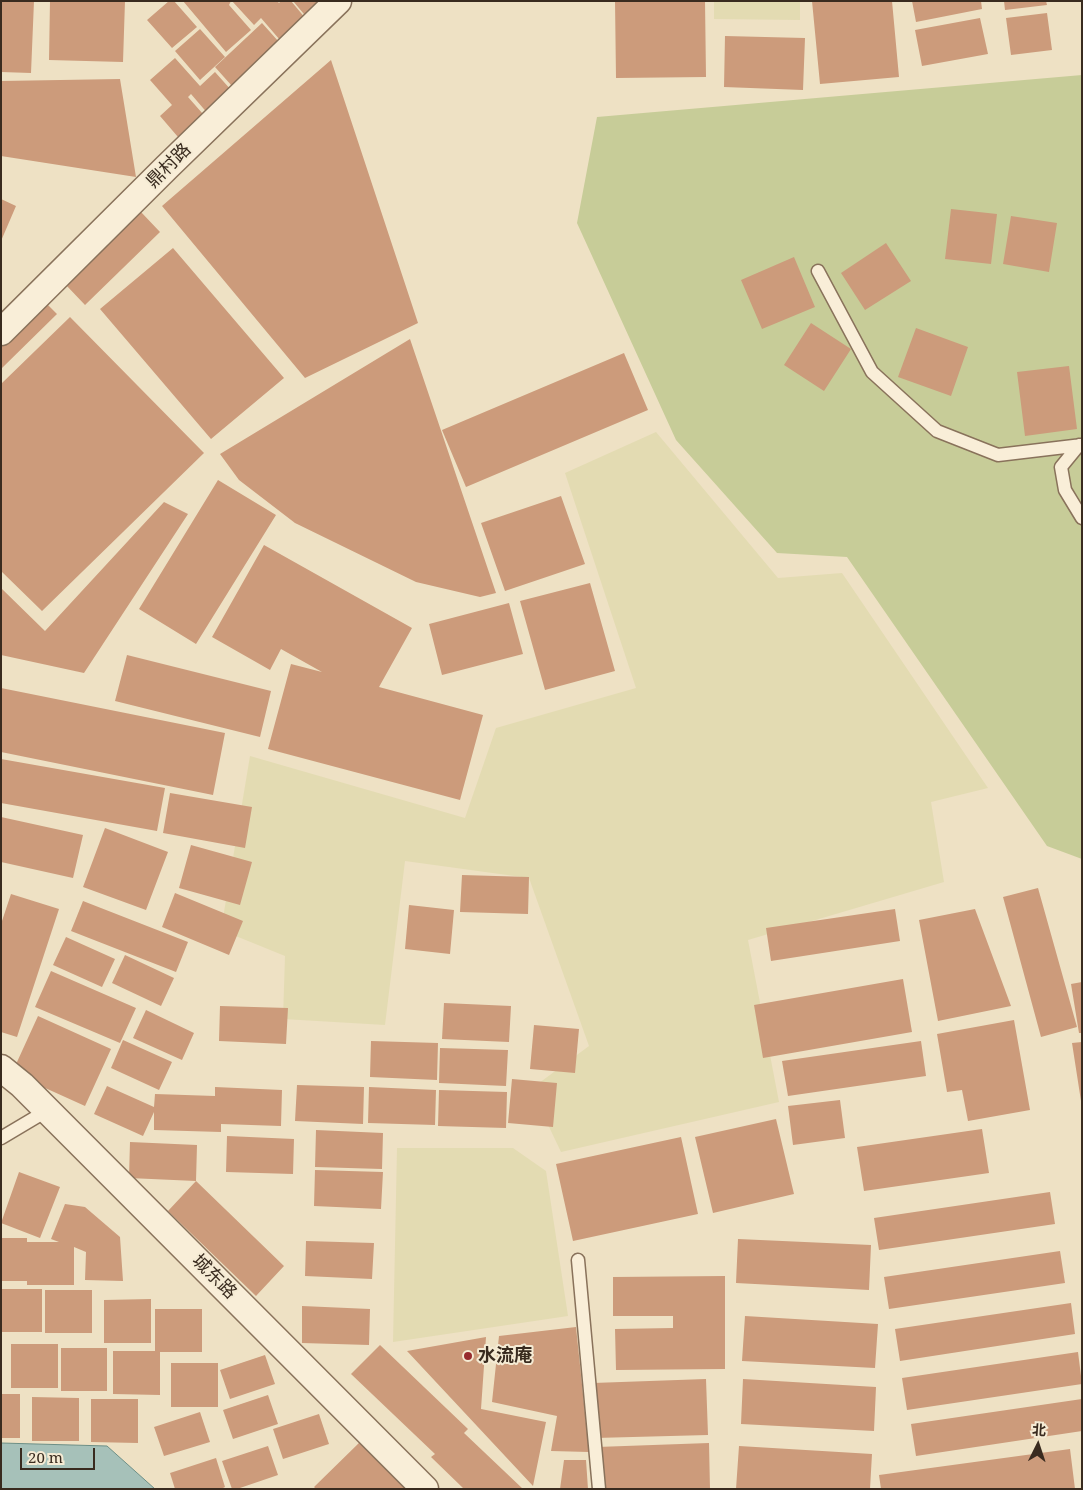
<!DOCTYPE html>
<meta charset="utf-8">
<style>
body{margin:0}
#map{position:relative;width:1083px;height:1490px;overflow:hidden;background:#eee1c4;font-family:"Noto Serif","Noto Sans SC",serif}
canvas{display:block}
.frame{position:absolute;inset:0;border:2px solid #392b1f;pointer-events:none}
.north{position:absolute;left:1013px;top:1420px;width:50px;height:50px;-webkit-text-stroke:4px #f5ebd4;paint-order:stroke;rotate:4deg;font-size:14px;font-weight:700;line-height:20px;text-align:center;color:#392b1f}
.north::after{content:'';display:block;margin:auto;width:18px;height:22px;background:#392b1f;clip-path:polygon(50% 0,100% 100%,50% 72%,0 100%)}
.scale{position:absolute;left:20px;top:1448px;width:75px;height:22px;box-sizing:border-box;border:2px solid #392b1f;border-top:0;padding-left:6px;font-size:15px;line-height:18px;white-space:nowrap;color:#392b1f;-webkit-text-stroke:4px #f5ebd4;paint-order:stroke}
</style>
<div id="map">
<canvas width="1083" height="1490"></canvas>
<div class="frame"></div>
<div class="north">北</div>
<div class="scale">20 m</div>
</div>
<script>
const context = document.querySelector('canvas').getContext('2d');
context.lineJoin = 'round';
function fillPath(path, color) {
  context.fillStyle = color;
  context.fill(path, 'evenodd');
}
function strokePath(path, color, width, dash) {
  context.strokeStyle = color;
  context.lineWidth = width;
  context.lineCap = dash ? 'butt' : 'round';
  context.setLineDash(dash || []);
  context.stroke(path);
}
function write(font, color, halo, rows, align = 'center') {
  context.font = font + ' "Noto Serif","Noto Sans SC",serif';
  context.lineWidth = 4;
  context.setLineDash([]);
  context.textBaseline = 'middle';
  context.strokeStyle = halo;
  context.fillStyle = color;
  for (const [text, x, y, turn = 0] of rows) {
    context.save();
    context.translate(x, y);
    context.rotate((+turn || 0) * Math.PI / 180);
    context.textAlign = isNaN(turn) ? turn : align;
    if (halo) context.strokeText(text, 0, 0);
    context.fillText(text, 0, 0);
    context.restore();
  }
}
const farmland = new Path2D(`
 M714 1H800V20L714 19Z
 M656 432 778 578 842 573 988 788 931 802 944 882 748 940 779 1102 561 1152 531 1089 589 1046 529 878 405 861 385 1025 283 1019 285 956 221 930 250 756 465 818 496 728 636 688 565 473Z
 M397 1148H513L546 1171 568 1316 393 1342Z`);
const green = new Path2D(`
 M1082 75V859L1047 846 847 557 777 553 676 440 577 223 597 117Z`);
const water = new Path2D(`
 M1 1443 107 1446 155 1489H1Z`);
const building = new Path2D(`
 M1 1H34L31 73 1 72Z
 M50 1H125L123 62 49 60Z
 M169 1H174L197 27 172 48 147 20Z
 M183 1H231L229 5 251 30 226 52Z
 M232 1H277L279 3 281 1H291L311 25 286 47 261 18 254 25Z
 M293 1H337L314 26Z
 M615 1H705L706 77 616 78Z
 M812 1H892L899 77 820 84Z
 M912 1H981L982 9 916 22Z
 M1004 1H1046L1047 5 1005 10Z
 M1047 13 1052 50 1011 55 1006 18Z
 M980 18 988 54 922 66 915 30Z
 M262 23 287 51 240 95 215 67Z
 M200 29 225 57 200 80 175 51Z
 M725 36 805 38 803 90 724 87Z
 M175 58 200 86 215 72 240 100 215 122 191 94 188 97 210 122 184 144 160 116 172 105 150 80Z
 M331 60 418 323 305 378 162 206Z
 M120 79 136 177 1 156V81Z
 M1 199 16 206 1 241Z
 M951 209 997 214 991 264 945 259Z
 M141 212 160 232 85 305 66 285Z
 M1011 216 1057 223 1049 272 1003 264Z
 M886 243 911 281 865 310 841 273Z
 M173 248 284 378 211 439 100 309Z
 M794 257 815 307 762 329 741 280Z
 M45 302 57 314 1 369V345Z
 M70 317 204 453 42 611 1 571V384Z
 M811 323 851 349 824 391 784 365Z
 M916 328 968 347 951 396 898 377Z
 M410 339 496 593 480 597 416 582 295 523 239 480 220 454Z
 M624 353 648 410 466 487 442 430Z
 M1069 366 1077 429 1025 436 1017 372Z
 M218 480 276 515 196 644 139 609Z
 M561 496 585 564 505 591 481 523Z
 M164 502 188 514 84 673 1 655V588L45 631Z
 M264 545 412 628 379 687 483 715 460 800 268 749 291 664 322 672 281 649 270 670 212 637Z
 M590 583 615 671 545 690 520 601Z
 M509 603 523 654 442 675 429 624Z
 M127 655 271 691 260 737 115 701Z
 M1 688 225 733 213 795 1 752Z
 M1 759 165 788 157 831 1 803Z
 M170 793 252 807 245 848 163 833Z
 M1 817 83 835 73 878 1 862Z
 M105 828 168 852 146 910 83 887Z
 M191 845 252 862 240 905 179 888Z
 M462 875 529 877 528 914 460 912Z
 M1038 888 1077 1027 1041 1037 1003 897Z
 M175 893 243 921 229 955 162 927Z
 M11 894 59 909 17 1037 1 1032V924Z
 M83 901 188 942 176 972 71 931Z
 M409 905 454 910 450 954 405 949Z
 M895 909 900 941 771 961 766 928Z
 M975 909 1011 1006 938 1021 919 920Z
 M66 937 115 959 102 987 53 965Z
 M125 955 174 978 161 1006 112 983Z
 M51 971 136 1008 120 1043 35 1007Z
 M903 979 912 1032 763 1058 754 1005Z
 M1082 982V1033H1079L1071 984Z
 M444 1003 511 1006 509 1042 442 1039Z
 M220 1006 288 1008 286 1044 219 1041Z
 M146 1010 194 1033 182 1060 133 1038Z
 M38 1016 111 1049 85 1106 12 1073Z
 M1014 1020 1030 1110 968 1121 962 1090 947 1092 937 1034Z
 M534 1025 579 1029 575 1073 530 1069Z
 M123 1040 172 1062 159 1090 111 1068Z
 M371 1041 438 1043 437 1080 370 1077Z
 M921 1041 926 1076 788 1096 782 1061Z
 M1082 1042V1101H1081L1072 1043Z
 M440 1048 508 1050 506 1086 439 1083Z
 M512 1079 557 1083 553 1127 508 1123Z
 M297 1085 364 1087 363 1124 295 1121Z
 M107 1086 154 1107 155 1094 215 1096V1087L282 1090 281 1126 221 1124V1132L154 1130V1112L143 1136 94 1114Z
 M369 1087 436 1090 435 1125 368 1123Z
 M439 1090 507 1092 506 1128 438 1126Z
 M840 1100 845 1138 793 1145 788 1106Z
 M776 1119 794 1194 713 1213 695 1137Z
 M982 1129 989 1173 864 1191 857 1147Z
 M316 1130 383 1133 382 1169 315 1167Z
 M227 1136 294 1139 293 1174 226 1172Z
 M681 1137 698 1214 573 1241 556 1164Z
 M130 1142 197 1145 196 1181 129 1178Z
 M315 1170 383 1172 381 1209 314 1206Z
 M19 1172 60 1187 40 1238 1 1223Z
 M196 1181 284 1266 256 1296 168 1211Z
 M1050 1192 1055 1224 879 1250 874 1218Z
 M65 1204 85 1207 120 1237 123 1281 85 1280 86 1252 74 1247V1285H27V1281H1V1238H27V1242H59L51 1239Z
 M738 1239 871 1245 869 1290 736 1283Z
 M306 1241 374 1243 372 1279 305 1276Z
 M1060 1251 1065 1283 889 1309 884 1277Z
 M725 1276V1369L616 1370 615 1329 673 1328V1316H613V1277Z
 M1 1289H42V1332H1Z
 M45 1290H92V1333H45Z
 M151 1299V1343H104V1300Z
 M1071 1303 1075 1334 900 1361 895 1329Z
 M302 1306 370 1309 369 1345 302 1343Z
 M155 1309H202V1352H160V1395L113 1394V1351H155Z
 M745 1316 878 1324 875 1368 742 1361Z
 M576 1327 589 1452 551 1451 557 1416 492 1402 499 1336Z
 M486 1337 481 1409 546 1422 533 1486 407 1351Z
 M11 1344H58V1388H11Z
 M380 1345 468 1429 464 1433 523 1489H464L431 1457 435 1454 351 1374Z
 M61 1348H107V1391H61Z
 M1078 1352 1082 1384 907 1410 902 1378Z
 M265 1355 275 1384 230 1399 220 1370Z
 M171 1363H218V1407H171Z
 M706 1379 708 1435 595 1438 593 1383Z
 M743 1379 876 1387 874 1431 741 1424Z
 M1 1394H20V1438H1Z
 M268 1395 278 1424 233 1439 223 1410Z
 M32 1397 79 1398V1441H32Z
 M91 1399H138V1443L91 1442Z
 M1082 1399V1431L916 1456 911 1424Z
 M200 1412 210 1442 164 1456 154 1427Z
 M319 1414 329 1444 283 1459 273 1429Z
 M361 1441 407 1489H316L314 1487Z
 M709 1443 710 1489H598L597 1447Z
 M268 1446 278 1475 237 1489H232L222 1461Z
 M739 1446 872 1454 870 1489H736Z
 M1070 1449 1075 1489H881L879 1475Z
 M216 1458 225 1487 221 1489H175L170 1473Z
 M564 1460H586L588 1489H560Z`);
const lane = new Path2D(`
 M818 271 872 372 937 431 998 455 1082 445
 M1079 445 1061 467 1065 490 1082 518
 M1 1138 48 1110
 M578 1260 599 1489`);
const street = new Path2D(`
 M1 332 167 167 338 1
 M1 1068 22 1085 425 1489`);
const markers = [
 [468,1356,5,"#972b2e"]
];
const streetNames = [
 ["鼎村路",169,166,-45],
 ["城东路",214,1277,45]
];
const poiNames = [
 ["水流庵",478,1356]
];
fillPath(farmland, '#e3dbb2');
fillPath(green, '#c7cc98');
fillPath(water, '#a6c1b9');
strokePath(water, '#6d8f86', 1);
fillPath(building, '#cc9b7b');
strokePath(lane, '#89725b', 15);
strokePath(street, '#89725b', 29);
strokePath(lane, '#f9eed8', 12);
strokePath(street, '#f9eed8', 26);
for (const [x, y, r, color] of markers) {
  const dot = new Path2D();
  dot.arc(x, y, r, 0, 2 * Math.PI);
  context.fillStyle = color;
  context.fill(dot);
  strokePath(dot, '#f5ebd4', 2);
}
write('18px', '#392b1f', '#f5ebd4', streetNames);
write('bold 18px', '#392b1f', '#f5ebd4', poiNames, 'left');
</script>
